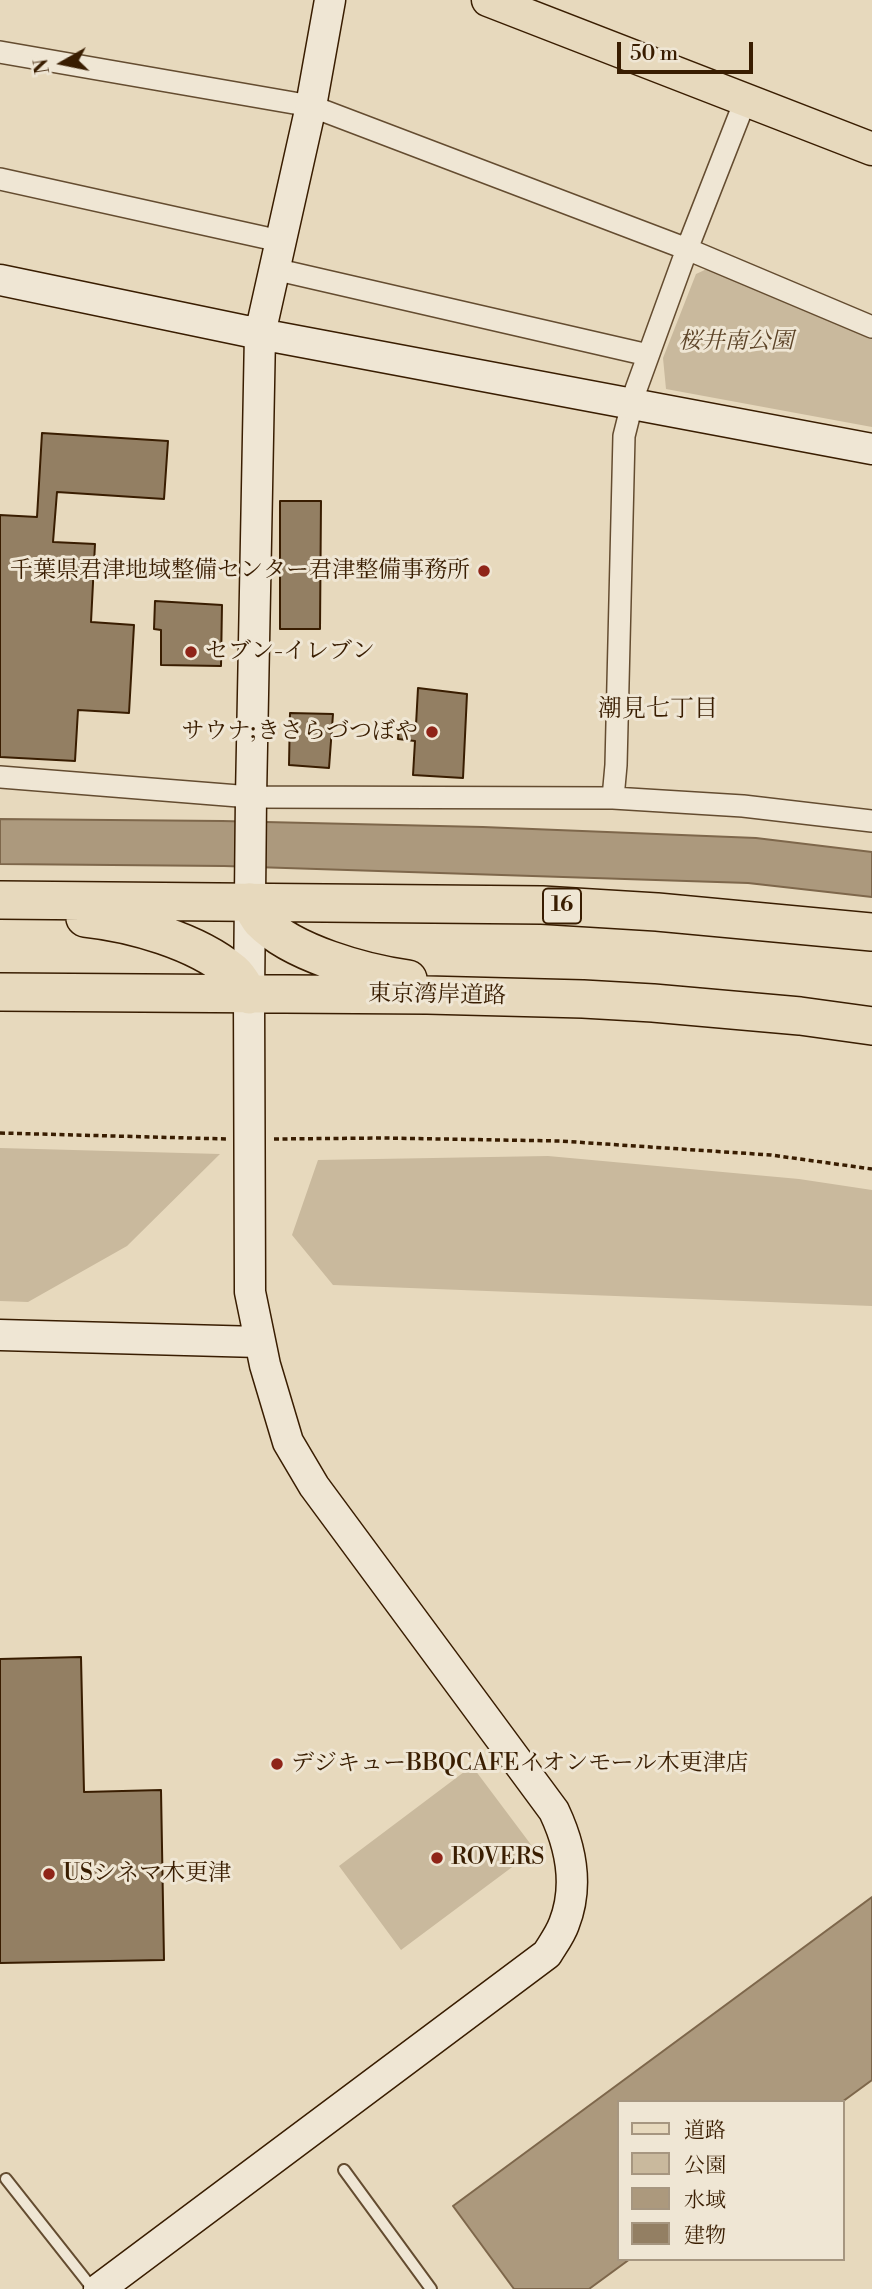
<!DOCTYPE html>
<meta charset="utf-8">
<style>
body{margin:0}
#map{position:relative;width:872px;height:2289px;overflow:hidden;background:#e7d9bd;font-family:"Libre Bodoni","Noto Serif JP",serif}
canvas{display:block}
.legend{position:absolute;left:617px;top:2100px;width:228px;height:161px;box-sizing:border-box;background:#efe6d4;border:2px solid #a69680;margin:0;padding:9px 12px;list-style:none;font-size:21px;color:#391d01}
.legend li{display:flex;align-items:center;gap:14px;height:35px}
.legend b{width:35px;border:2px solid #a69680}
.north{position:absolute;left:28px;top:28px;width:70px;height:70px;-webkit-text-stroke:5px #efe6d4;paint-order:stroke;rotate:261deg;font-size:19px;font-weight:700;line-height:28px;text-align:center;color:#391d01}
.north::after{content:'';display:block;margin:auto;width:24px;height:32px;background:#391d01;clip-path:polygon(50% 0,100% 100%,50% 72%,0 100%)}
.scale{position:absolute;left:617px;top:42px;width:136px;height:32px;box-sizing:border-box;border:4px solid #391d01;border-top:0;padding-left:9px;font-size:21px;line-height:24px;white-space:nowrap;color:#391d01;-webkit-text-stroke:5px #efe6d4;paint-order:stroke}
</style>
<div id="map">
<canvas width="872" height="2289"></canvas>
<ul class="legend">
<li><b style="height:9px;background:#e7d9bd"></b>道路</li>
<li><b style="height:19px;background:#c9b99d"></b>公園</li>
<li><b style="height:19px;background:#ac997d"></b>水域</li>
<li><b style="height:19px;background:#937f63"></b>建物</li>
</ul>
<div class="north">N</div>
<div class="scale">50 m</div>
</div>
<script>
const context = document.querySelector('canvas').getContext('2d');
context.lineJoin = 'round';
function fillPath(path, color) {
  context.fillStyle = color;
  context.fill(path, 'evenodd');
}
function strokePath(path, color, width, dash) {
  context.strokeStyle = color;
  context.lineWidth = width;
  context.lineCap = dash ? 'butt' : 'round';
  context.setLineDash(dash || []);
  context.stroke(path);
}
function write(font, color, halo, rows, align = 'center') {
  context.font = font + ' "Libre Bodoni","Noto Serif JP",serif';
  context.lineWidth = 6;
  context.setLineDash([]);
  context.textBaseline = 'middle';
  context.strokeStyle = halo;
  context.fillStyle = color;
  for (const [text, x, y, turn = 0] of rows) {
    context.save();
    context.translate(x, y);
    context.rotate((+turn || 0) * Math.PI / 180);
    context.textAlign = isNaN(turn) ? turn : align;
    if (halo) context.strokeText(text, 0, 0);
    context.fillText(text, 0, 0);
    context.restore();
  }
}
const green = new Path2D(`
 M709 268 872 333V427L666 389 663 358 696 274Z
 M0 1148 220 1154 127 1246 28 1302 0 1301Z
 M548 1156 799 1179 872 1190V1306L333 1285 292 1235 318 1160Z
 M472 1766 535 1850 401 1950 339 1866Z`);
const water = new Path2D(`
 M0 819 222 821 483 827 756 838 872 852V897L748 883 224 866 0 864Z
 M872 1897V2080L842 2102H618V2259H630L589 2289H514L453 2206Z`);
const building = new Path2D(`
 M42 433 168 441 164 499 57 492 53 542 95 544 91 622 134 625 129 713 78 710 75 761 0 757V515L37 517Z
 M280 501H321L320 629H280Z
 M155 601 222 605 221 666 161 665V630L154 629Z
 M418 688 467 694 463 778 413 775 415 741 398 739 399 724 416 725Z
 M290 713 333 714 329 768 289 765Z
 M81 1657 84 1792 161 1790 164 1960 0 1963V1659Z`);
const path = new Path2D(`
 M0 1133 227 1139
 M274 1139 383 1138 560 1141 771 1155 872 1169`);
const lane = new Path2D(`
 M344 2170 431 2289
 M6 2179 93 2289`);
const street = new Path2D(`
 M0 52 311 106 687 249 872 327
 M0 179 280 241
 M274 269 648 355
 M0 777 251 797 613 798 743 806 872 821
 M613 798 616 765 624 436 635 392 687 249 745 101`);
const secondary = new Path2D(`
 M0 280 260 334 872 449
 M0 1335 259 1342
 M99 2289 547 1954C553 1944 560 1935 564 1924 579 1886 571 1847 554 1811L314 1486 288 1442 265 1365 250 1292 249 995 251 797 260 334 311 106 330 0`);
const primary = new Path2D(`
 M488 0 872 149`);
const highway = new Path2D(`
 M0 900 542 905 657 912 872 932
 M250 902C253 908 256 915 261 921 292 953 364 973 408 979
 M85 918C132 923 196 941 233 972 240 978 244 987 249 995
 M0 992 427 995 583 999 653 1003 800 1016 872 1026`);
const markers = [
 [484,571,7,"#8f2418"],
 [191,652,7,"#8f2418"],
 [432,732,7,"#8f2418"],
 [277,1764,7,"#8f2418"],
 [437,1858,7,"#8f2418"],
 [49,1874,7,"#8f2418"]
];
const shields = [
 [562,906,38]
];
const shieldNames = [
 ["16",562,906]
];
const parkNames = [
 ["桜井南公園",736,342]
];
const poiNames = [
 ["千葉県君津地域整備センター君津整備事務所",470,571,"right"],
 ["セブン-イレブン",205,652],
 ["サウナ;きさらづつぼや",418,732,"right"],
 ["デジキューBBQCAFEイオンモール木更津店",291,1764],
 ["ROVERS",451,1858],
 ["USシネマ木更津",63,1874]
];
const streetNames = [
 ["東京湾岸道路",437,996,1]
];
const neighbourhoodNames = [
 ["潮見七丁目",658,710]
];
fillPath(green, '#c9b99d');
fillPath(water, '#ac997d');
strokePath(water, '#7e674b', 2);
fillPath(building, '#937f63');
strokePath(building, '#391d01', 2);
strokePath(lane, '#644c30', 14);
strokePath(street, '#644c30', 24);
strokePath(secondary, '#391d01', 33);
strokePath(primary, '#391d01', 35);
strokePath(highway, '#391d01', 40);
strokePath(path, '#391d01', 3.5, [5, 3.5]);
strokePath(lane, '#efe6d4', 10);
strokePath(street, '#efe6d4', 21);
strokePath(secondary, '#efe6d4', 30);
strokePath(primary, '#e7d9bd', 32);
strokePath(highway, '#e7d9bd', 37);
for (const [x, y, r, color] of markers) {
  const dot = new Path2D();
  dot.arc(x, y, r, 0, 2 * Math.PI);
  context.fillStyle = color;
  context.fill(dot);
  strokePath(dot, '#efe6d4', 2.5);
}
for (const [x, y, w] of shields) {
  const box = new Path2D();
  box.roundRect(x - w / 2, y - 17.5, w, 35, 5);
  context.fillStyle = '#efe6d4';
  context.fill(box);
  strokePath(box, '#391d01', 2);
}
write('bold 21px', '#391d01', null, shieldNames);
write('italic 23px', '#5d4428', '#efe6d4', parkNames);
write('23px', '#391d01', '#efe6d4', poiNames, 'left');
write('23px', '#391d01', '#efe6d4', streetNames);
write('24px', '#391d01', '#efe6d4', neighbourhoodNames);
</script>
